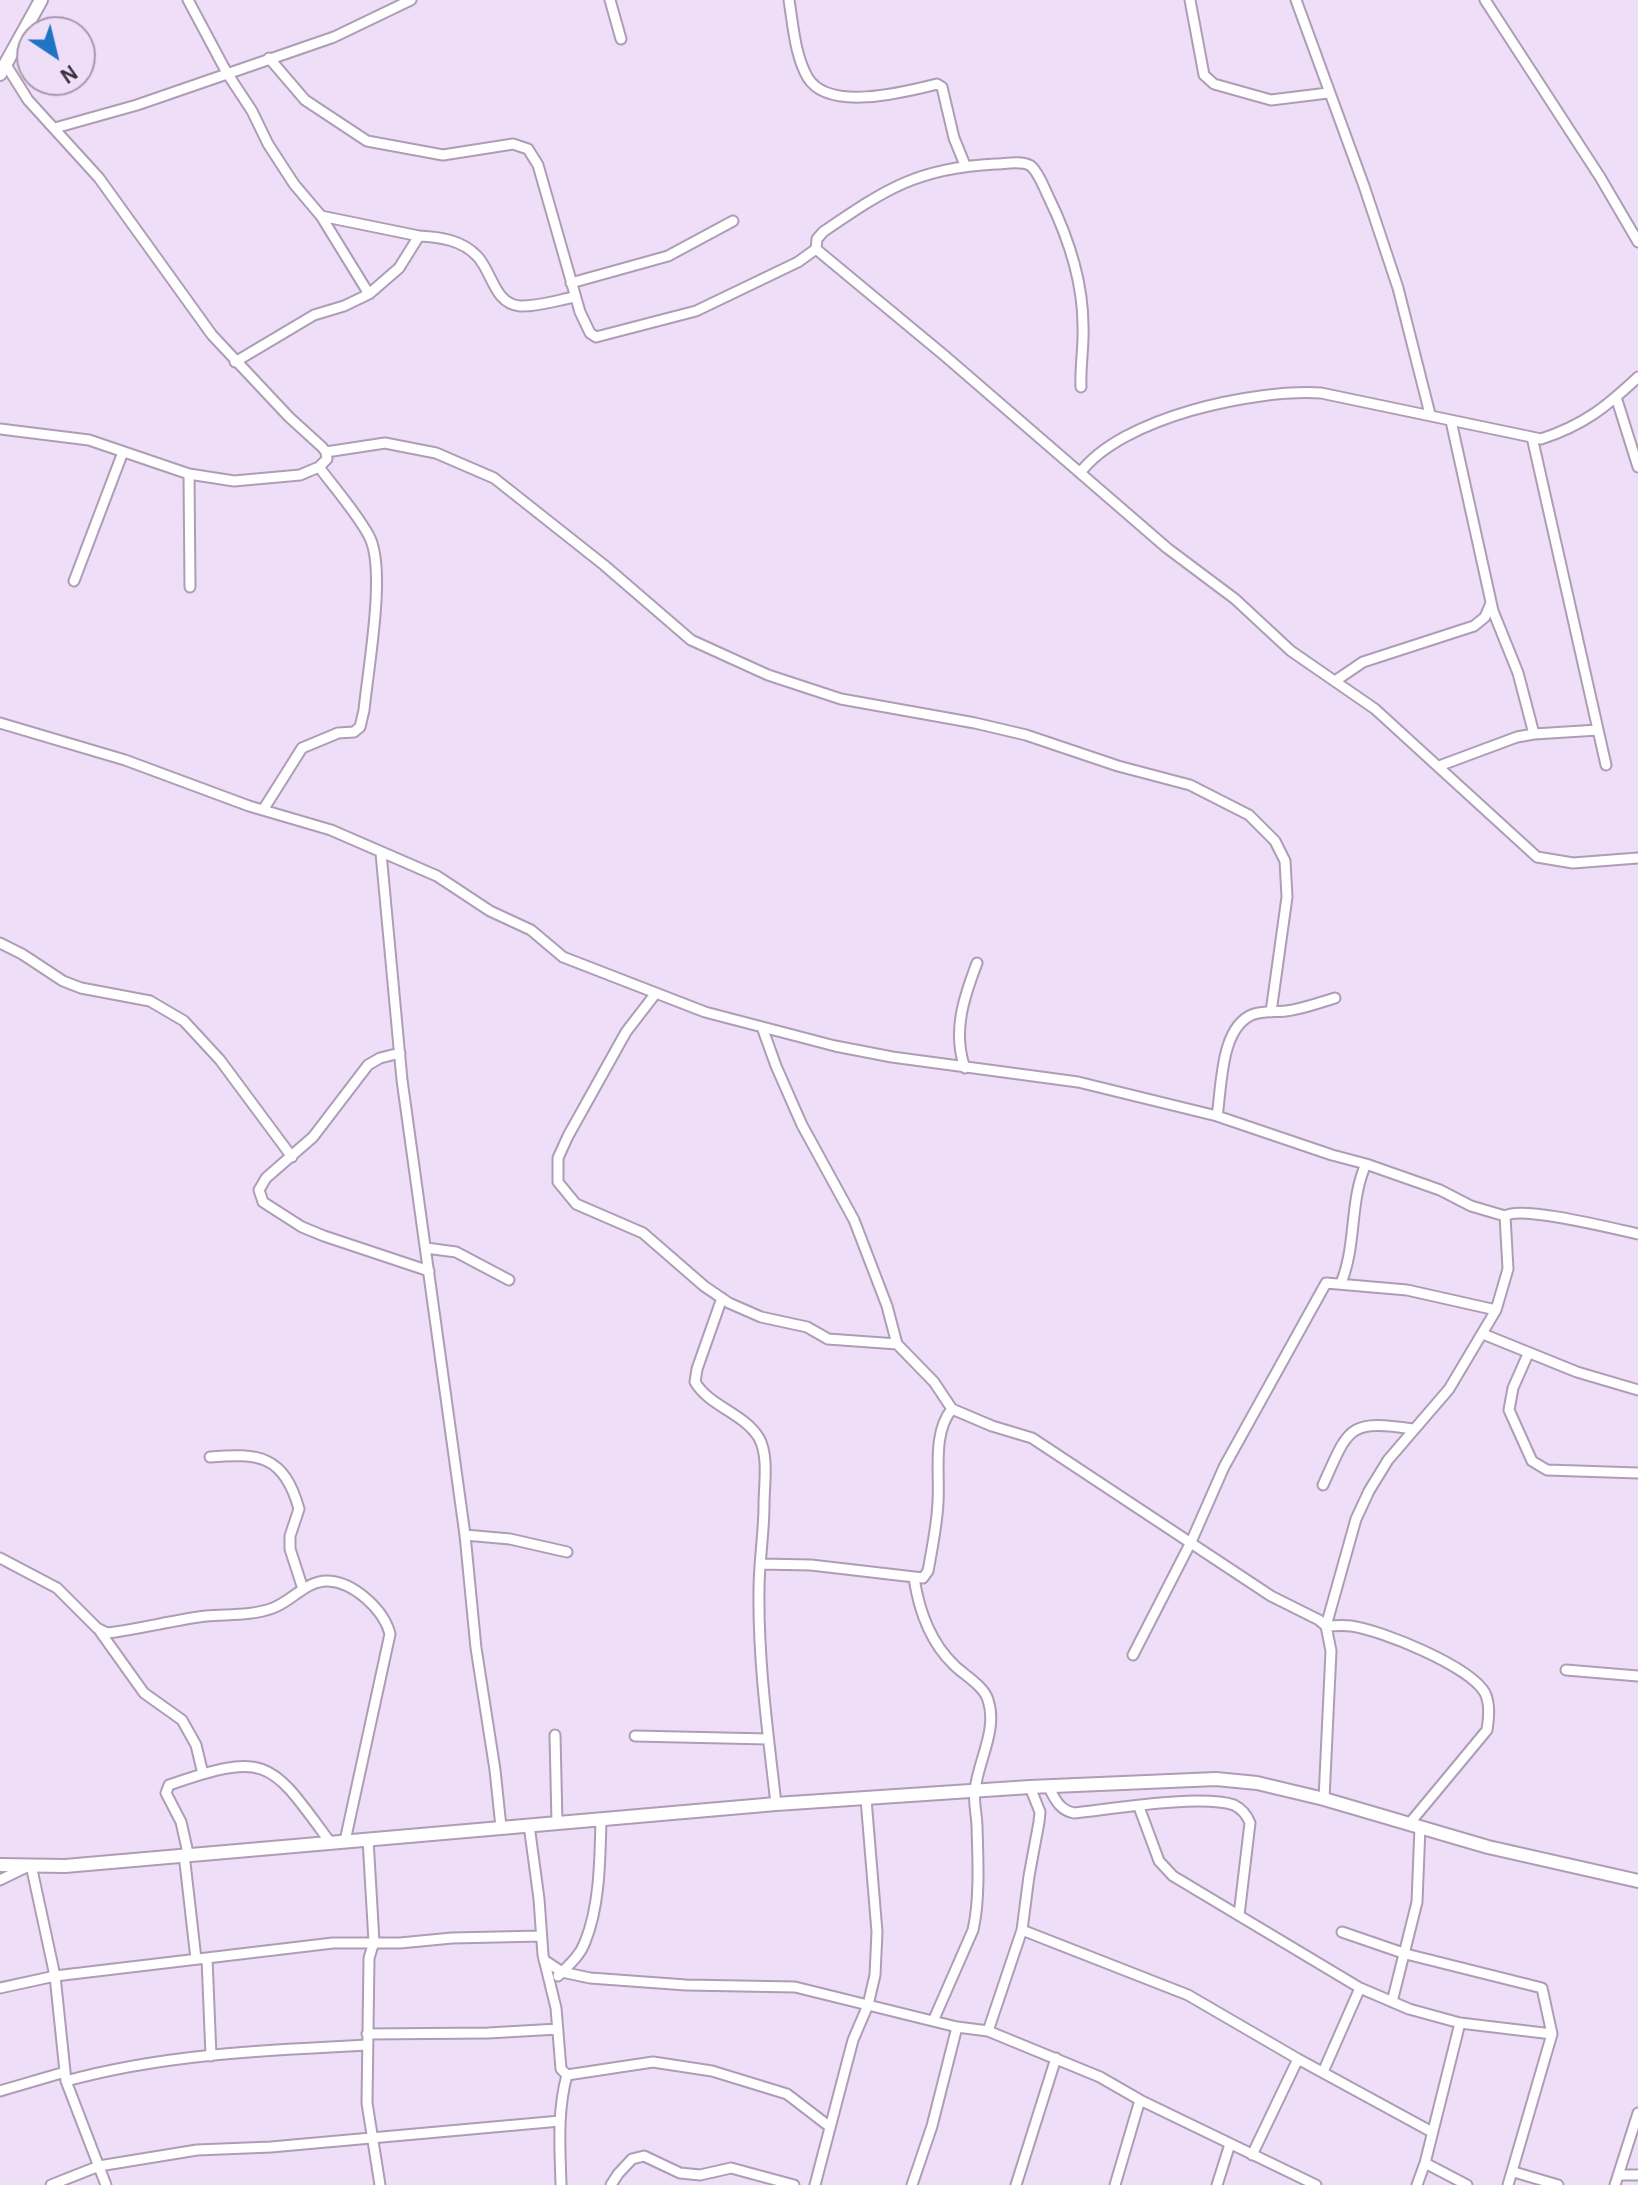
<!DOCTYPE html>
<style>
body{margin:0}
#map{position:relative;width:1638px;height:2185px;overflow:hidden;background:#efdef7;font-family:"Alegreya Sans",sans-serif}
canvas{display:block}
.north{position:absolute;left:16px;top:16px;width:80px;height:80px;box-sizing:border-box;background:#efdef7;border:2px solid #a79aad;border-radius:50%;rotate:145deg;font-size:22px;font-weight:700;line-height:32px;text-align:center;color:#3b343e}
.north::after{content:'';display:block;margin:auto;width:28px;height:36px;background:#1f75c3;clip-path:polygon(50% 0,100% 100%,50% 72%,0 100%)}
</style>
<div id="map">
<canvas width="1638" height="2185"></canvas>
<div class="north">N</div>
</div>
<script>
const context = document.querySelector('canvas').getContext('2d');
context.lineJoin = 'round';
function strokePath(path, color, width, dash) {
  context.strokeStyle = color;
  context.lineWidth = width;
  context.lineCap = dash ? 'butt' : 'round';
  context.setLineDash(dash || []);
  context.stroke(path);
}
const street = new Path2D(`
 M188 0 227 73 252 111 268 144 294 184 321 216 369 294
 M610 0 621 39
 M789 0C793 25 795 56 808 78 829 112 905 92 937 84L942 87 954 138 965 165
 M1190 0 1204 75 1214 84 1271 100 1328 93
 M1296 0 1364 186 1398 288 1430 414
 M1485 0 1600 177 1638 242
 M269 58 305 100 367 141 443 155 513 144 528 149 538 165 580 312 590 333 596 337 696 311 798 262 816 249 817 239 823 232C886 189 917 168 995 164 1005 164 1022 160 1031 166 1039 173 1044 188 1049 198 1068 237 1083 282 1083 326 1084 346 1080 366 1081 387
 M55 128 137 105 334 37 411 0
 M321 216 419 236
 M816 249 945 356 1167 548 1235 599 1291 651 1375 709 1537 857 1573 863 1638 858
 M571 283 668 256 733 221
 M235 362 314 315 344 306 369 294 399 268 419 236C440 237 462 240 477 256 492 271 494 304 520 306 537 307 558 300 575 297
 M1616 397 1638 467
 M0 429 89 440 189 474 234 481 300 475 319 467 327 459 326 452 322 447 289 417 212 335 99 178 28 100 6 65
 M1532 437 1606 765
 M326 452 385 443 436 453 494 478 604 565 691 640 768 675 841 699 975 723 1026 735 1118 766 1190 785 1249 815 1275 841 1285 861 1287 897 1271 1012
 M1080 473C1122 417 1254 389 1321 393L1541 439C1584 425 1606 407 1638 377
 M189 474 190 587
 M74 581 123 452
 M1335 681 1363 662 1474 626 1485 617 1491 603
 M0 723 125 760 249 806 331 830 437 876 490 911 531 930 563 957 705 1012 835 1046 892 1057 1078 1082 1217 1116 1332 1155 1366 1164 1440 1190 1471 1206 1505 1216C1521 1205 1615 1229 1638 1234
 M1534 734 1598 730
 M1439 766 1517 737 1534 734 1518 673 1493 611 1451 421
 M263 810 302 748 338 733 354 732 360 727 364 710C368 669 386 572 370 538 360 517 333 486 319 467
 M381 853 402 1080 465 1535 476 1648 495 1770 501 1827
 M0 943 22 954 63 981 81 988 150 1001 184 1021 220 1060 292 1157
 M656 993 626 1032 568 1136 558 1158V1182L576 1204 643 1233 704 1286 729 1303 761 1317 807 1327 828 1339 897 1344 934 1382 952 1409 992 1426 1032 1438 1271 1596 1319 1620 1326 1626C1334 1626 1343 1625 1351 1626 1381 1630 1470 1666 1485 1693 1490 1703 1489 1718 1487 1730L1409 1824
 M762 1027 776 1066 802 1125 854 1220 887 1306 897 1344
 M400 1053 380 1058 368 1065 313 1137 266 1178 259 1190 263 1202 302 1227 324 1236 429 1271
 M965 1068C952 1032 964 997 977 963
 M1217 1116C1222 1086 1220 1026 1254 1014 1264 1011 1276 1012 1286 1011 1303 1009 1318 1003 1335 998
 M426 1248 456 1252 509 1280
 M1341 1283C1357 1244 1349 1202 1366 1164
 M722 1298 697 1369 695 1382C710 1407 744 1413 759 1438 769 1456 764 1485 764 1505 764 1533 759 1562 759 1590 758 1662 768 1733 776 1804
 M1483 1334 1577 1372 1638 1390
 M1528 1354 1513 1388 1509 1410 1532 1461 1547 1470 1638 1473
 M210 1457C259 1453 284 1455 299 1509L290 1536V1549L303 1589
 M1323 1485C1349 1428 1347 1419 1413 1429
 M465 1535 510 1539 567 1552
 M0 1558 57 1588 97 1628 107 1633C141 1629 173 1620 206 1616 228 1614 251 1616 273 1608 292 1601 307 1580 328 1581 354 1582 384 1610 390 1634L345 1841
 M760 1564 811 1565 923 1578 928 1571C932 1549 937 1525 938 1502 940 1473 932 1433 952 1409
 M914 1578C919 1611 930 1642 954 1665 964 1675 984 1686 988 1700 998 1730 978 1761 975 1790 973 1802 977 1815 977 1827 978 1858 980 1900 973 1930L934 2019
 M99 1630 144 1693 182 1720 196 1745 203 1774
 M1133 1655 1191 1542 1224 1467 1326 1283 1407 1290 1496 1310
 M1566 1670 1638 1676
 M555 1735 557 1823
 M635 1736 768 1739
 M1048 1786C1055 1799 1059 1810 1074 1813 1112 1809 1201 1794 1234 1805 1242 1809 1247 1815 1250 1823L1239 1915
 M1324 1799 1331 1651 1326 1626 1356 1519 1369 1491 1388 1460 1449 1389 1496 1310 1508 1269 1505 1216
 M1139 1807 1159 1861 1173 1876 1360 1988 1409 2009 1460 2023 1552 2034
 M529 1825 539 1899 543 1955 556 2008 561 2069 567 2075C557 2111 560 2148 561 2185
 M368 1839 374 1942 369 1958 367 2103 380 2185
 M188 1853 181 1822 166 1793 169 1785C269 1750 271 1762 330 1842
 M184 1854 196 1959
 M0 1880 31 1865 55 1976 66 2081 106 2185
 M1022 1930 1188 1995 1298 2059 1432 2132
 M1342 1932 1406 1954 1542 1988 1552 2034 1508 2185
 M207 1958 211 2056
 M544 1960 562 1972 590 1978 686 1985 795 1987 957 2027 988 2031 1100 2077 1140 2100 1316 2185
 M558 1976C568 1966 580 1956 585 1942 600 1906 600 1858 601 1819
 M0 1988 55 1976 333 1943H400L452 1938 541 1936
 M1392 2002 1417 1902 1420 1827
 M988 2031 1022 1930 1029 1876 1039 1822 1040 1812 1030 1787
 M367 2034 488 2033 558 2029
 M1323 2072 1360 1988
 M567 2075 653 2062 712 2071 787 2094 830 2127
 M66 2081C164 2054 266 2050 367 2045
 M0 2091 65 2072
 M1252 2155 1298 2059
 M1425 2163 1467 2185
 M1514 2172 1558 2185
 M1618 2175H1638
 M51 2185 99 2166 197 2150 271 2147 560 2121
 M611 2185 618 2174 632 2159 644 2156 680 2173 700 2175 731 2168 794 2185
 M815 2185 853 2040 868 2005 875 1975 877 1932 866 1799
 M912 2185 932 2126 957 2027
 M1016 2185 1056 2058
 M1115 2185 1140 2100
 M1217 2185 1230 2144
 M1417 2185 1425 2163 1460 2023
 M1615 2185 1638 2113`);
const secondary = new Path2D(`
 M0 74 41 0
 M0 1865 65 1866 776 1804 1030 1787 1216 1779 1257 1783 1324 1799 1488 1847 1638 1881`);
strokePath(street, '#ad9db5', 13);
strokePath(secondary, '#ad9db5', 16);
strokePath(street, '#fff', 9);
strokePath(secondary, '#fff', 12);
</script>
